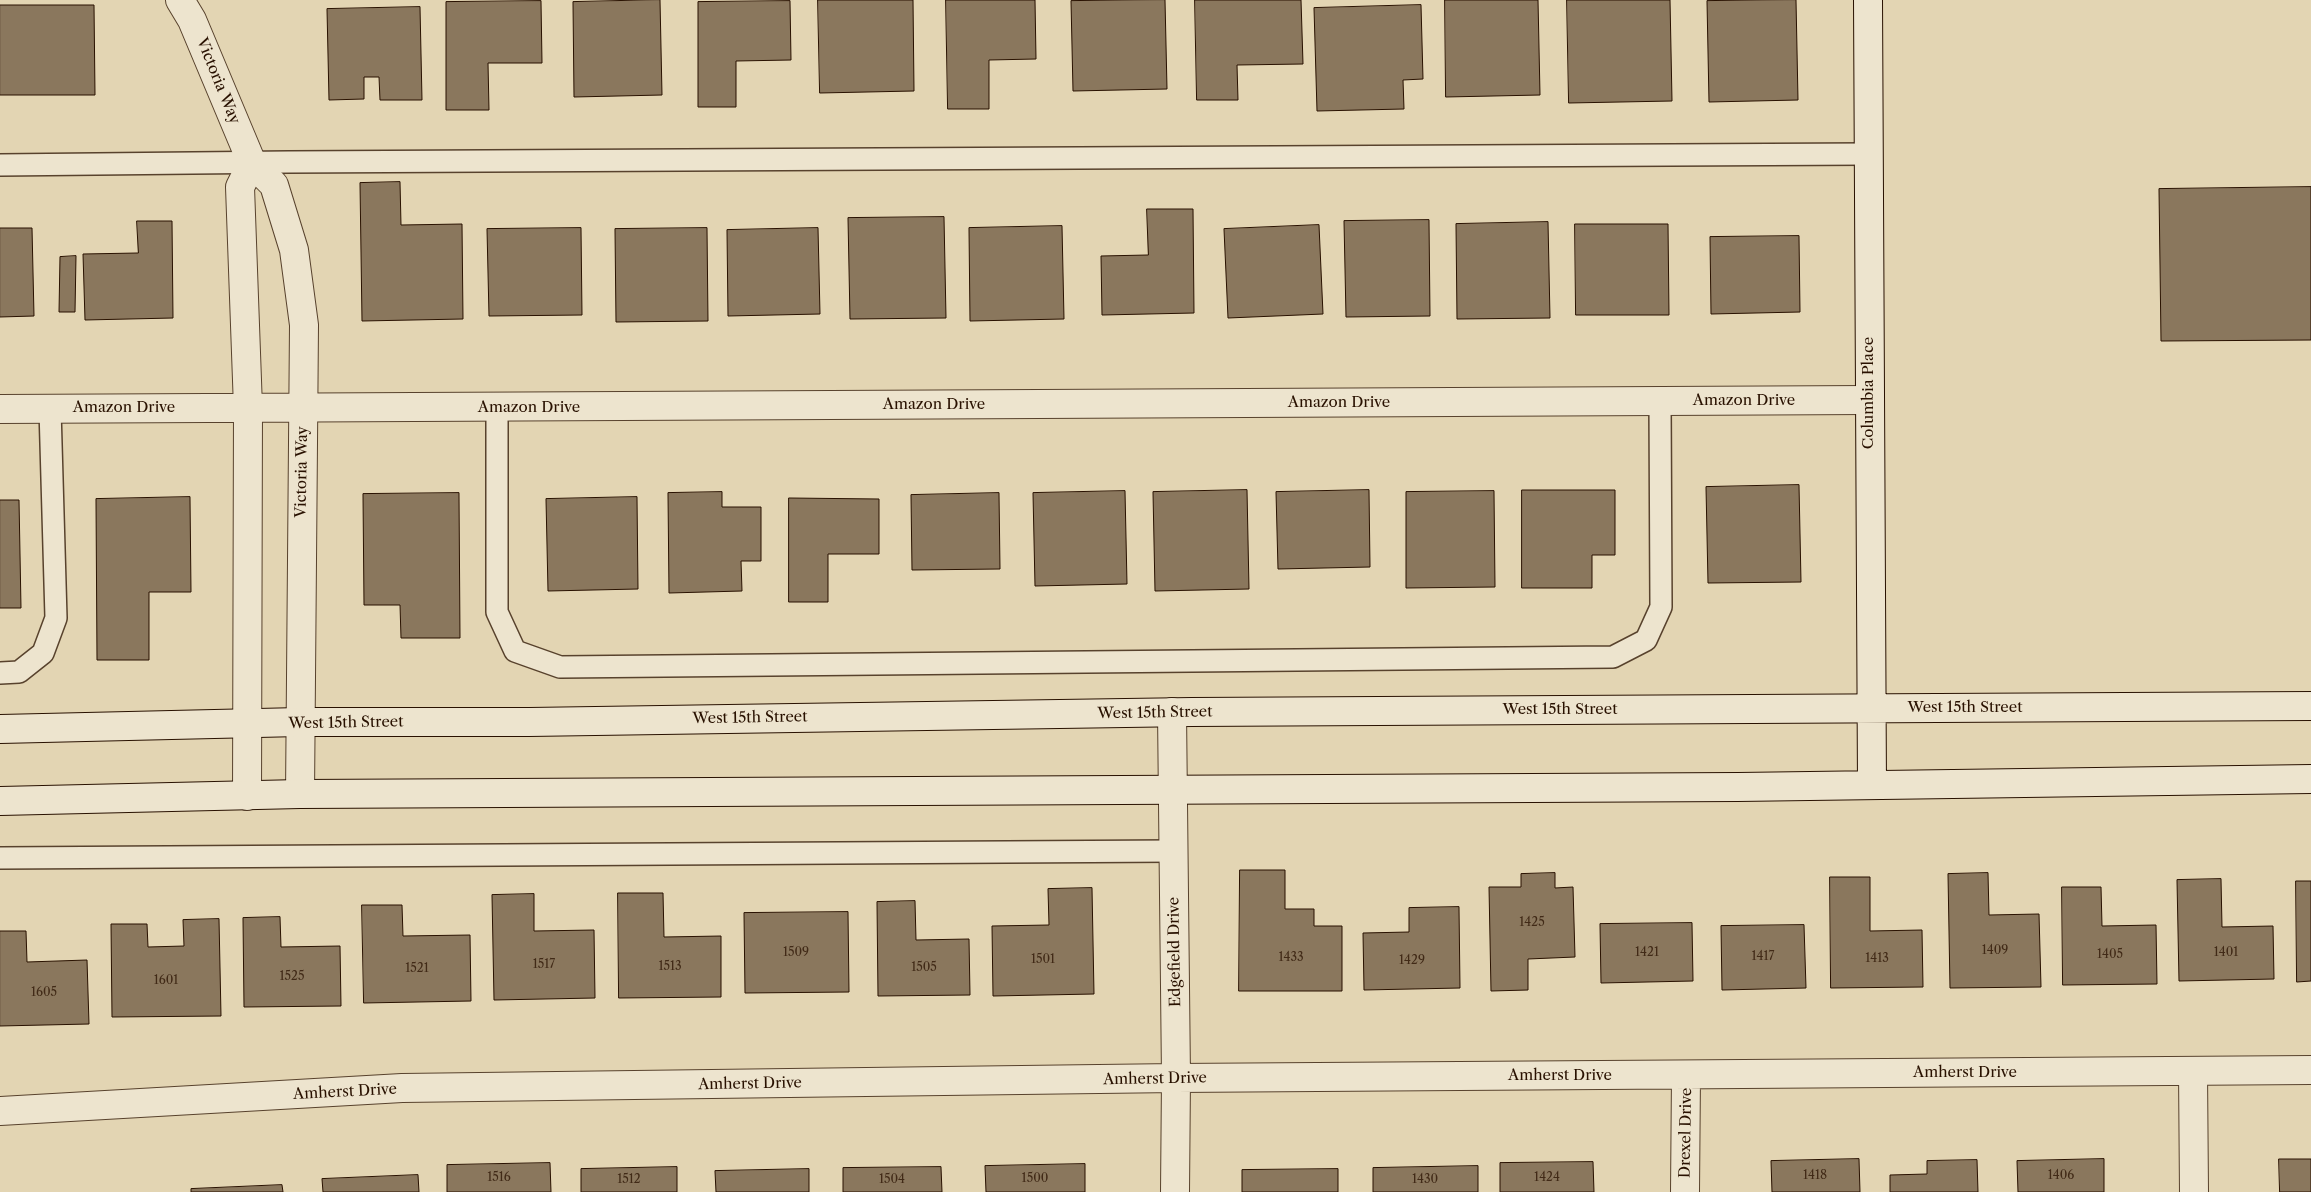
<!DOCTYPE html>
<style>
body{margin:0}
canvas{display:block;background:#e3d5b3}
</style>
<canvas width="2311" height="1192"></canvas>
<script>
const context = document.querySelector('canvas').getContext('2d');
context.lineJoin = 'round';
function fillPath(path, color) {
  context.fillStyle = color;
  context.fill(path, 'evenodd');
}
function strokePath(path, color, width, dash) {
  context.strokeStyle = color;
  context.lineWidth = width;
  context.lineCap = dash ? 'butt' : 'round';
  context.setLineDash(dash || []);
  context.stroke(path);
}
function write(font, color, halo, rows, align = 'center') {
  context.font = font + ' "Libre Caslon Text",serif';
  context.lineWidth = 4;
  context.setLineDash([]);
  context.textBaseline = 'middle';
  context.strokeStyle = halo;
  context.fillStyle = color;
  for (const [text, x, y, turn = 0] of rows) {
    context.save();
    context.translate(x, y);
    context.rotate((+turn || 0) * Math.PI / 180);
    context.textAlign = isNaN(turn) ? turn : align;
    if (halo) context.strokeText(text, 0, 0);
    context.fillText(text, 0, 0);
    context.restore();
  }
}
const building = new Path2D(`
 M660 0 662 95 574 97 573 2Z
 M818 0H913L914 91 820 93Z
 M946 0H1035L1036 59 989 60V109H948Z
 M1165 0 1167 89 1073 91 1071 1Z
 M1195 0H1301L1303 64 1237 65 1238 100H1197Z
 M1445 0H1538L1540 95 1446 97Z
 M1567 0H1670L1672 101 1569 103Z
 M1796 0 1798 100 1709 102 1707 1Z
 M541 1 542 63H488L489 110H446V2Z
 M790 1 791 60 736 61V107H698V2Z
 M0 5H94L95 95H0Z
 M1421 5 1423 79 1403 80 1404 109 1317 111 1314 8Z
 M420 7 422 100H380L379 77H364V99L329 100 327 9Z
 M400 182 401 225 462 224 463 319 362 321 360 183Z
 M2311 187V340L2161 341 2159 189Z
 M1147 209H1193L1194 313 1102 315 1101 256 1148 255Z
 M944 217 946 318 850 319 848 218Z
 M1429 220 1430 316 1346 317 1344 221Z
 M137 221H172L173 318 85 320 83 254 138 253Z
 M1548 222 1550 318 1457 319 1456 224Z
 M1575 224H1668L1669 315H1576Z
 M1319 225 1323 314 1228 318 1224 229Z
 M1062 226 1064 319 970 321 969 228Z
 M0 228H32L34 316 0 317Z
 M581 228 582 315 489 316 487 229Z
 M707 228 708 321 616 322 615 229Z
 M818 228 820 314 728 316 727 230Z
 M1799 236 1800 312 1711 314 1710 237Z
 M76 256 75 312H59L60 257Z
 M1799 485 1801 582 1708 583 1706 487Z
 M1247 490 1249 589 1155 591 1153 492Z
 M1369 490 1370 567 1278 569 1276 492Z
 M1522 490H1615V555H1592V588H1522Z
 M1125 491 1127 584 1035 586 1033 493Z
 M1494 491 1495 587 1406 588V492Z
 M722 492V507H761V561H741L742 591 669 593 668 493Z
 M459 493 460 638H401L400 605H364L363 494Z
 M999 493 1000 569 912 570 911 495Z
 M190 497 191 592H149V660H97L96 499Z
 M637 497 638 589 548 591 546 499Z
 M789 498 879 499V554H828V602H789Z
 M0 500H19L21 608H0Z
 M1240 870H1285V909H1314V926H1342V991H1239Z
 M1555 873V888L1573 887 1575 957 1528 959V990L1491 991 1489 887H1521V874Z
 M1988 873 1989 915 2039 914 2041 987 1950 988 1948 874Z
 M1830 877H1870V931L1922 930 1923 987 1831 988Z
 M2221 879 2222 927 2273 926 2274 979 2179 981 2177 880Z
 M2296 881H2311V981L2297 982Z
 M2062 887H2101L2102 926 2156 925 2157 984 2063 985Z
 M1092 888 1094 994 993 996 992 926 1049 925 1048 889Z
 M618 893H663L664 937 721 936V997L619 998Z
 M534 894V931L594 930 595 998 494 1000 492 895Z
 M915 901 916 940 969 939 970 995 878 996 877 902Z
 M362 905H402L403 936 470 935 471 1001 364 1003Z
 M1459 907 1460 988 1364 990 1363 933 1409 932V908Z
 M848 912 849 992 745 993 744 913Z
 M280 917 281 947 340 946 341 1006 244 1007 243 918Z
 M219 919 221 1016 112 1017 111 924H147L148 947 184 946 183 920Z
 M1692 923 1693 981 1601 983 1600 924Z
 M1804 925 1806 988 1722 990 1721 926Z
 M0 931H26L27 962 87 960 89 1024 0 1026Z
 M1859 1159 1860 1192H1772L1771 1161Z
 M2104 1159V1192H2018L2017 1161Z
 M2279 1159H2311V1192H2280Z
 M1977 1160 1978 1192H1890V1175L1927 1174V1161Z
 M1593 1162 1594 1192H1500V1163Z
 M550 1163 551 1192H447V1165Z
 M1085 1164V1192H986L985 1166Z
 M1478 1166V1192H1373V1168Z
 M677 1167V1192H581V1169Z
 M941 1167 942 1192H843V1168Z
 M809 1169V1192H716L715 1171Z
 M1338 1169V1192H1242V1170Z
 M418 1175 419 1192H323L322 1179Z
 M282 1185 283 1192H191V1189Z`);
const lane = new Path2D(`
 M0 165 289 162 1868 154
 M497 408V612L515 651 560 667 1613 657 1646 640 1661 607 1660 401
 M0 673 19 672 43 653 56 618 50 409
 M0 858 1174 851`);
const street = new Path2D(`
 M180 0 192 20 252 163 274 185 294 250 304 325 300 794
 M0 409 1869 400
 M1172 712 1176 1078 1175 1192
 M247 796 248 408 240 187 252 163
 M2193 1071 2194 1192
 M0 1111 402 1088 1176 1078 2311 1070
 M1685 1192 1686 1075`);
const secondary = new Path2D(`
 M1868 0 1872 785
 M0 729 300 722H529L1192 712 2311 706
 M0 801 300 794 1738 787 2311 779`);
const numberNames = [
 ["1425",1532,923],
 ["1409",1995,951],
 ["1509",796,953],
 ["1421",1647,953],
 ["1401",2226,953],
 ["1405",2110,955],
 ["1417",1763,957],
 ["1433",1291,958],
 ["1413",1877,959],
 ["1501",1043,960],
 ["1429",1412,961],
 ["1517",544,965],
 ["1513",670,967],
 ["1505",924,968],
 ["1521",417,969],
 ["1525",292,977],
 ["1601",166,981],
 ["1605",44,993],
 ["1418",1815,1176],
 ["1406",2061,1176],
 ["1516",499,1178],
 ["1424",1547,1178],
 ["1500",1035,1179],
 ["1512",629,1180],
 ["1504",892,1180],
 ["1430",1425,1180]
];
const streetNames = [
 ["Victoria Way",218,81,68],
 ["Columbia Place",1869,393,-90],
 ["Amazon Drive",1744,401],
 ["Amazon Drive",1339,403],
 ["Amazon Drive",934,405],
 ["Amazon Drive",124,408],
 ["Amazon Drive",529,408],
 ["Victoria Way",302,472,-89],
 ["West 15th Street",1965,708],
 ["West 15th Street",1560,710],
 ["West 15th Street",1155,713,-1],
 ["West 15th Street",750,718,-1],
 ["West 15th Street",346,723,-1],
 ["Edgefield Drive",1175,952,-91],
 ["Amherst Drive",1965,1073],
 ["Amherst Drive",1560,1076],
 ["Amherst Drive",1155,1079,-1],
 ["Amherst Drive",750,1084,-1],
 ["Amherst Drive",345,1092,-3],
 ["Drexel Drive",1686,1133,-89]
];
fillPath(building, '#8a775d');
strokePath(building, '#291100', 1);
strokePath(lane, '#58422d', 24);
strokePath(street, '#58422d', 30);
strokePath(secondary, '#291100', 30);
strokePath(lane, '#ede4ce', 21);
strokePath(street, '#ede4ce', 28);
strokePath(secondary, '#ede4ce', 28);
write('12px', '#412a17', null, numberNames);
write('15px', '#291100', '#ede4ce', streetNames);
</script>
